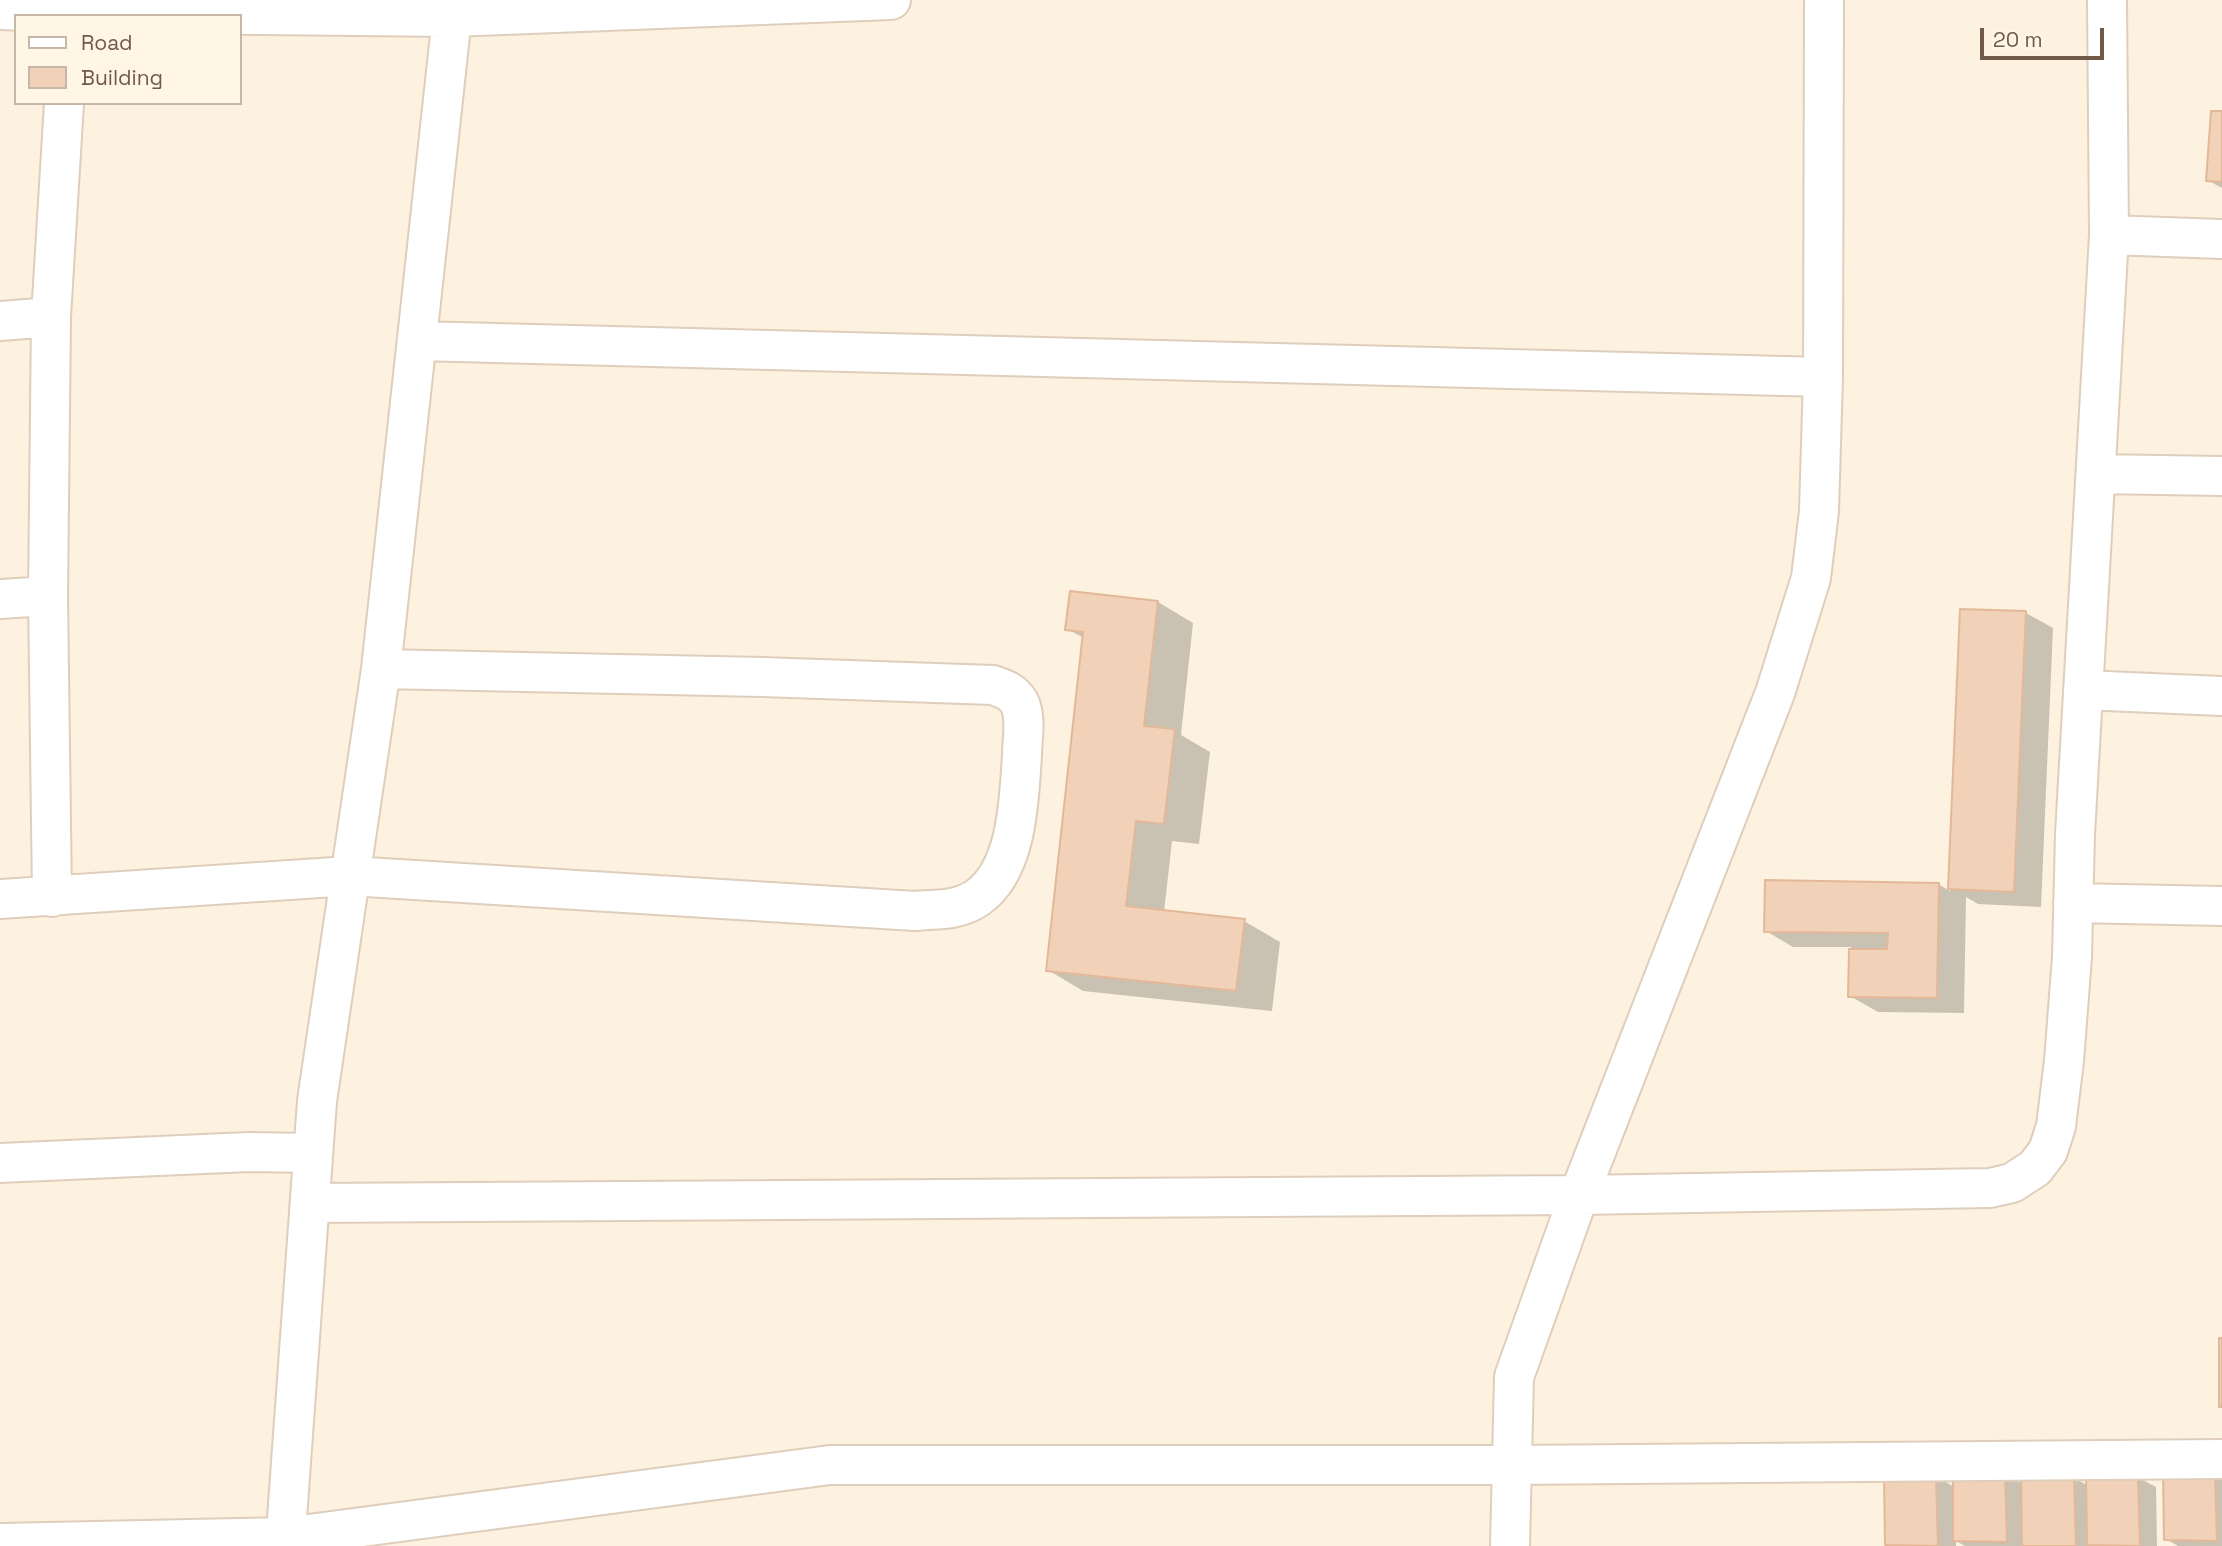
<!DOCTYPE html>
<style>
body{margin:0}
#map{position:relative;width:2222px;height:1546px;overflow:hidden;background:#fcf2df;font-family:"Space Grotesk",sans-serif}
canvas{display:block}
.legend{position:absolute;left:14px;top:14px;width:228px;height:91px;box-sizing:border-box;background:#fff6e5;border:2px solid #c6b7a6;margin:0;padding:9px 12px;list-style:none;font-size:21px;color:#715947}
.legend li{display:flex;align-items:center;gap:14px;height:35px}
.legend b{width:35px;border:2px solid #c6b7a6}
.scale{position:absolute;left:1980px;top:28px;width:124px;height:32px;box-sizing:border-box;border:4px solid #715947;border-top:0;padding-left:9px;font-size:21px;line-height:24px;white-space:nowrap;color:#715947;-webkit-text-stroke:5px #fff6e5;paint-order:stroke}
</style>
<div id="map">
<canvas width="2222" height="1546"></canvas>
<ul class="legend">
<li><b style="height:9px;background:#fff"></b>Road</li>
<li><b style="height:19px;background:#f1d1b7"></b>Building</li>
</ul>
<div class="scale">20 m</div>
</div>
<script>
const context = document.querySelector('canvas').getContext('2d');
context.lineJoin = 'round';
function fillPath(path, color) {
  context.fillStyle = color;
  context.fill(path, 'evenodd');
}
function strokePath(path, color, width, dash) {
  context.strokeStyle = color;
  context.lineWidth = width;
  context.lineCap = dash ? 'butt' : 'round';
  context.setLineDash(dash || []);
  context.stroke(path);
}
const shadow = new Path2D(`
 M2222 113V188L2207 180Z
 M1158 602 1193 623 1181 735 1210 752 1199 844 1172 841 1164 912 1244 921 1280 942 1272 1011 1083 991 1048 970 1084 638 1067 629Z
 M1962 611 2026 613 2053 628 2041 907 1978 904 1966 897 1964 1013 1878 1012 1850 996 1851 947H1793L1766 931 1938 884 1950 891Z
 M2004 1473 2023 1484 2073 1477 2088 1486 2137 1477 2156 1487 2157 1546H1965L1956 1541V1546H1891L1887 1544 1936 1476 1954 1487Z
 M2165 1473 2222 1476V1546H2178L2166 1539Z`);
const building = new Path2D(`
 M2211 111H2222V182L2206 181Z
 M1070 591 1158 601 1144 726 1175 729 1164 824 1136 821 1126 906 1245 919 1236 991 1046 971 1083 632 1065 630Z
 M1960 609 2026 611 2014 892 1948 889Z
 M1765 880 1939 883 1937 998 1848 997 1849 949H1887L1888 933 1764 932Z
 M2219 1338H2222V1407H2219Z
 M2215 1470 2217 1541 2164 1540 2163 1472Z
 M2005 1471 2007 1542 1953 1541V1472Z
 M1884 1475H1936L1938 1546 1885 1545Z
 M2138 1475 2140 1546 2087 1545 2086 1476Z
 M2074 1476 2076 1546H2022L2021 1477Z`);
const minor = new Path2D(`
 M0 10 69 13 452 17 454 0
 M2109 235 2222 239
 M0 321 51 317
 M417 341 1823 377
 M2096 474 2222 476
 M0 599 48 596
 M2083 690 2222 696
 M52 897 48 596 51 317 64 103
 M0 899 350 876 915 911C936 909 958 911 977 898 1018 870 1019 799 1022 755 1022 739 1027 717 1019 702 1012 691 1004 689 993 685L762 677 381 669
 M2073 903 2222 906
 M0 1163 249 1152 313 1153
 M310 1203 1579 1195 1990 1188 2012 1183 2035 1168 2048 1151 2056 1126 2064 1061 2072 957 2075 834 2109 235 2107 0
 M0 1543 286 1537 830 1465H1512L2222 1459
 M285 1546 317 1101 381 669 452 17 891 0
 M1510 1546 1514 1377 1579 1195 1775 693 1811 578 1819 511 1823 377 1824 0`);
fillPath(shadow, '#0003');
fillPath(building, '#f1d1b7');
strokePath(building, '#e3b898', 2);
strokePath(minor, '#dfcebb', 42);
strokePath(minor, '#fff', 38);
</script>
